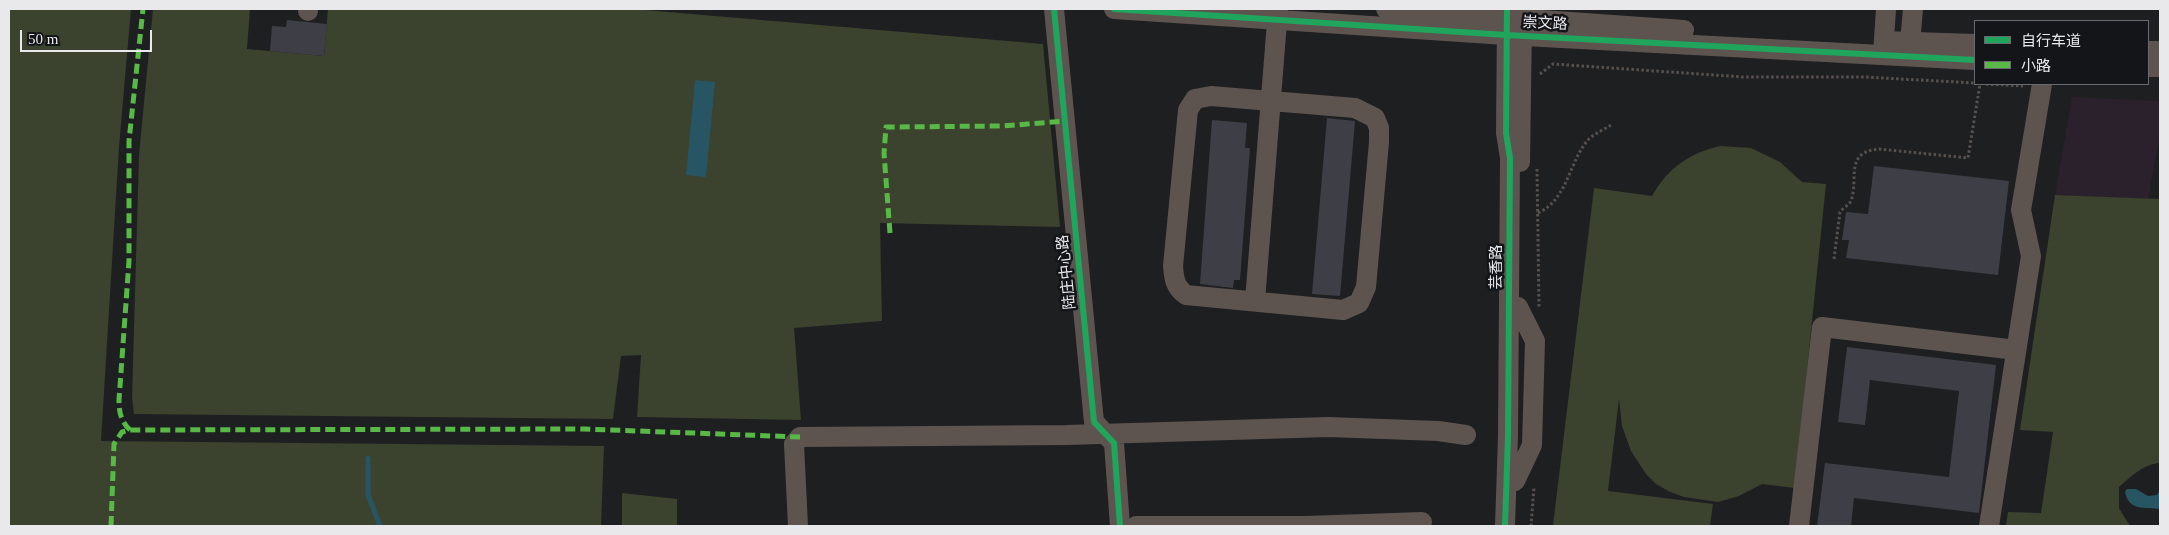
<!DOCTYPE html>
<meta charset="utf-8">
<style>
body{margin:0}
#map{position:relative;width:2169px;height:535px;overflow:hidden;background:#1e1f21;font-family:"Times New Roman","Noto Sans SC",serif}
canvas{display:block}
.frame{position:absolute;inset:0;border:10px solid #e9e9ec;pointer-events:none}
.legend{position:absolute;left:1974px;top:20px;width:175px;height:65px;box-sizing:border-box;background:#141518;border:1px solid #696a6d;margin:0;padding:6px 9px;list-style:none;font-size:15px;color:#e9e9ec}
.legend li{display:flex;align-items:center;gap:10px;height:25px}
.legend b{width:25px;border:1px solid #696a6d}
.scale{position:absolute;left:20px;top:30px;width:132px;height:22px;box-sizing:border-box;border:2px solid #e9e9ec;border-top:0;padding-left:6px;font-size:15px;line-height:18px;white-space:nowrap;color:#e9e9ec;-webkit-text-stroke:4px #141518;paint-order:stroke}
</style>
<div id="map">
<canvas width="2169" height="535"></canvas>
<div class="frame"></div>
<ul class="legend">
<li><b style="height:6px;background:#20a55d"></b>自行车道</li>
<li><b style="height:6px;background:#58b947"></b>小路</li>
</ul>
<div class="scale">50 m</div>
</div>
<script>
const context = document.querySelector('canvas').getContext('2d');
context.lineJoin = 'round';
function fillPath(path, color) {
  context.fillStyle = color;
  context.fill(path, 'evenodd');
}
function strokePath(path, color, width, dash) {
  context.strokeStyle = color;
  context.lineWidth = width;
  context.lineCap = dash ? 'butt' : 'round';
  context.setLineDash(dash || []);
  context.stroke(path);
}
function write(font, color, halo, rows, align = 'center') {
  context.font = font + ' "Times New Roman","Noto Sans SC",serif';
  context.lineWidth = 5;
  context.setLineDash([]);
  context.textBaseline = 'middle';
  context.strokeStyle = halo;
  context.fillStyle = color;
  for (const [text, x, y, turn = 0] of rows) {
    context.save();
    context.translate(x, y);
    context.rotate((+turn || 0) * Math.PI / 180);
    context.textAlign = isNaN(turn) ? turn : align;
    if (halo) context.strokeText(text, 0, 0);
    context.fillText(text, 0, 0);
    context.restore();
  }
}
const industrial = new Path2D(`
 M2072 97 2160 101V134L2148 199 2055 195Z`);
const green = new Path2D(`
 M9 9H131L119 147 101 441 604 446 601 526H9Z
 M153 9H250L247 49 324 56 328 9H633L1043 44 1060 227 880 223 882 321 794 328 801 420 637 417 641 355 621 356 613 419 134 414 132 397 139 155Z
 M1720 146 1751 148 1780 162 1802 182 1826 184 1795 488 1762 484 1739 496 1718 502 1684 497 1670 492 1656 484 1646 474 1631 451 1622 426 1619 399 1608 491 1713 504 1710 526 1553 525 1594 188 1652 196C1669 167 1688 154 1720 146Z
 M2055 195 2160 199V463C2145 463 2129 478 2119 487V508L2130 526H2006L2008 512 2041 513 2053 432 2020 430Z
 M622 493 677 499V526H622Z`);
const water = new Path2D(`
 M695 80 715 82 706 177 686 175Z
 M2127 489H2136L2148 496 2157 495 2160 489V509C2144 507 2129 511 2125 492Z`);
const stream = new Path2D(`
 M368 458V495L380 526`);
const building = new Path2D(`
 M287 20 327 24 324 56 270 51 272 26 286 27Z
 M1327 118 1355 121 1340 296 1312 294Z
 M1212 120 1247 123 1245 148H1250L1240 280H1234L1233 288 1200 284Z
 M1874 166 2009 181 1998 275 1846 258 1849 240H1842L1846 212 1868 214Z
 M1847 347 1996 365 1979 513 1854 498 1851 526H1817L1825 463 1949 477 1959 391 1870 380 1865 425 1838 422Z`);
const path = new Path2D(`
 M1540 74 1553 64 1743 77H1864L1975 83
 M1986 84 2023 86
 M1537 169 1539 308
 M1538 213C1567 200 1569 163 1587 141 1593 134 1605 129 1613 124
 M1834 259 1840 212C1843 208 1849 205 1851 201 1859 178 1844 152 1879 149L1968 158 1980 84
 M1531 526 1534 487`);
const minor = new Path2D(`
 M1054 9 1094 422 1114 443 1120 526
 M1114 9 1506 35 1975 60
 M1386 9 1684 30
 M308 11V9
 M1885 41 1975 44
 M2148 51H2160
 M1883 54 1886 9
 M1909 54 1913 9
 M2148 67H2160
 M1211 96 1355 108 1375 118 1379 128V142L1366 287 1359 303 1343 310 1186 295C1175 287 1174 279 1173 266L1188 110 1195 99Z
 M1520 162 1522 23
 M1255 301 1278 9
 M1515 481 1532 445 1535 341 1518 307
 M798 526 794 444 800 437 1067 435 1328 427 1438 431 1466 435
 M1136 526H1306L1422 522
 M1505 526 1508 436 1510 158 1506 133 1507 23
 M1799 526 1822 327 2016 350
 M1989 526 2031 256 2021 210 2042 84`);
const quiet = new Path2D(`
 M890 233 884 153 886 127 1003 126 1065 121
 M130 430C121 421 119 413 119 400L129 261V141L143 9
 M111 526 114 444 122 432 130 430 584 429 800 437`);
const cycleway = new Path2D(`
 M1054 9 1094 422 1114 443 1120 526
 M1114 9 1506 35 1975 60
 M1505 526 1508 436 1510 158 1506 133 1507 9`);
const streetNames = [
 ["崇文路",1545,24,3],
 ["芸香路",1497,267,-90],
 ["陆庄中心路",1067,272,-96]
];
fillPath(industrial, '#2a212d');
fillPath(green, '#3b422e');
fillPath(water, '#285563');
strokePath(stream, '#285563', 5);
fillPath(building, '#3e3e46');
strokePath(path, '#57514e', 3, [2.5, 2.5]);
strokePath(minor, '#5d5450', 20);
strokePath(quiet, '#58b947', 5, [10, 5]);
strokePath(cycleway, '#20a55d', 6);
write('15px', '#e9e9ec', '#141518', streetNames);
</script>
